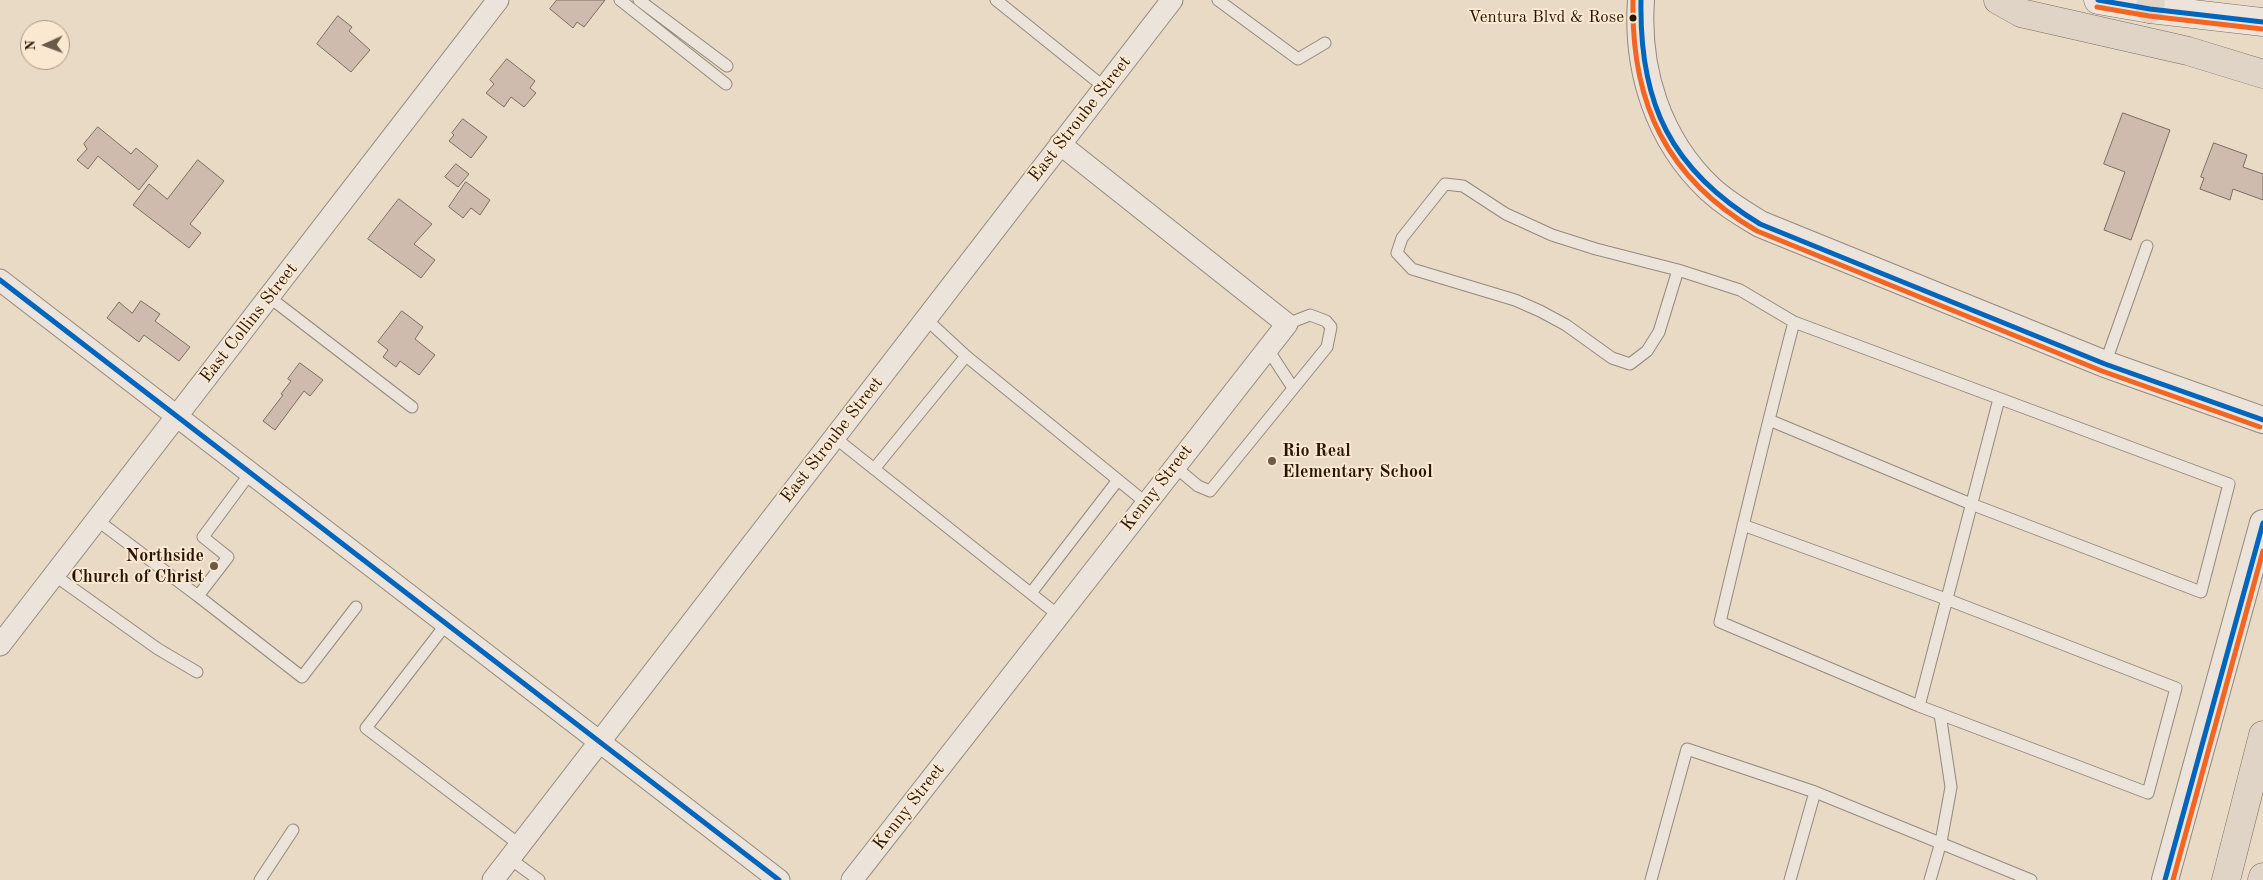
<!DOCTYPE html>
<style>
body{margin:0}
#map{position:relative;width:2263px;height:880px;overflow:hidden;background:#e9dac6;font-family:"Old Standard TT",serif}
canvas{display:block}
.north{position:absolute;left:20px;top:20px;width:50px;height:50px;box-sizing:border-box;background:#fae8d0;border:1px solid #a5947f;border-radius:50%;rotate:268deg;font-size:14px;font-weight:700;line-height:20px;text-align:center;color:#251505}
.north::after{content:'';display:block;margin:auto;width:18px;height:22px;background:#6a5a49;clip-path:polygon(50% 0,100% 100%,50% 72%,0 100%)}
</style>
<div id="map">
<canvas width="2263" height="880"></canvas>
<div class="north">N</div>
</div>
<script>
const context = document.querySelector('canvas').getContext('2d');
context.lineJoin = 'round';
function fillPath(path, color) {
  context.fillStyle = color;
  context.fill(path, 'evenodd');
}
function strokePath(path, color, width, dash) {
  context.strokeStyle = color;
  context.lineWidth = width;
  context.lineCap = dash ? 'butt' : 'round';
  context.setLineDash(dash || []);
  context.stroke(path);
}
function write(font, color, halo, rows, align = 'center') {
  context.font = font + ' "Old Standard TT",serif';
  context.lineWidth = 4;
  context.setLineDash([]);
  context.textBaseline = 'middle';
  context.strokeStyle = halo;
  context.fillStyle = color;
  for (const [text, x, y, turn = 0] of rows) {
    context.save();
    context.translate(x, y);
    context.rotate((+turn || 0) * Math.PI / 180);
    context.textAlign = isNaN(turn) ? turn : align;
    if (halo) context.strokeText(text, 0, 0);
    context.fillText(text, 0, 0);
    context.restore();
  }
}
const building = new Path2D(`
 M557 0H605L584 27 577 22 573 28 550 9Z
 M338 16 352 27 349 31 370 50 351 72 317 44Z
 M507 59 535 81 530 88 536 93 524 107 511 97 504 107 486 93 494 84 490 80Z
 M2123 113 2170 130 2131 240 2104 230 2125 172 2104 164Z
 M463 119 487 137 471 158 449 141 454 135 452 133Z
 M98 127 131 154 136 148 158 166 139 190 98 156 88 169 77 160 87 149 84 144Z
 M2214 143 2247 155 2243 167 2263 174V200L2233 189 2230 200 2200 189 2204 178 2201 177Z
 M198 160 224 181 190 224 201 233 189 248 133 205 149 184 167 199Z
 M456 164 469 174 458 187 445 177Z
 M466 182 490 200 480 215 471 208 463 218 449 207Z
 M399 199 432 224 414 244 435 260 421 278 368 239Z
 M141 301 160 314 155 321 190 347 179 361 144 335 139 342 107 318 119 302 132 313Z
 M402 311 423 327 415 339 435 355 419 375 400 361 396 367 383 357 388 350 378 342Z
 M300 363 323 380 310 396 304 391 275 430 263 421 283 395 281 394 291 381 288 379Z`);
const service = new Path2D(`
 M620 0 726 84
 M639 0 727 66
 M996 0 1104 87
 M1218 0 1298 59 1325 43
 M1678 270 1659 332 1647 351 1630 364 1612 358 1566 325 1540 311 1515 300 1412 269 1397 253 1402 238 1445 184 1463 186 1506 214 1552 235 1596 249 1678 270 1740 290 1794 322 2229 484 2201 592 1971 504 1769 420
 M269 297 412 407
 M926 319 966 356 1145 502
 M1267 348 1293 388
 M2105 364 2147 246
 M834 437 1058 615
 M1174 466 1198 486 1210 491 1327 347 1331 327 1326 321 1310 315 1287 324
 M874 469 966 356
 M97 520 198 596 228 557 203 537 251 472
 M1743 525 1946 599 2176 688 2148 793 1919 706 1720 622C1744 521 1768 421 1794 322
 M54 575 158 649 197 672
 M1031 593 1118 480
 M198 596 302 677 356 607
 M447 623 366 728 520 845
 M1919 706 1999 399
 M509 858 539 880
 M260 880 293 830
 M1651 880 1687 749 1815 792 2031 880
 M1790 880 1815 792
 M1930 880 1941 842 1951 787 1940 714`);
const minor = new Path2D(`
 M0 280 779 880
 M0 645 498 0
 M493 880 1172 0
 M852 880 1287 324 1060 144`);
const tertiary = new Path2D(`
 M1641 0C1636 70 1658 140 1710 189 1725 203 1742 213 1760 224L2105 364 2263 420
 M2165 880 2263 523`);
const secondary = new Path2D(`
 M2098 0 2150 9 2263 22`);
const motorway = new Path2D(`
 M1998 0 2021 13 2188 51 2263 74
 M2150 9 2151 0
 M2226 880 2263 735
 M2262 880 2263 877`);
const bus1 = new Path2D(`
 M1641 0C1639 104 1671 170 1760 224L2105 364 2263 420
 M2098 0 2150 9 2263 22
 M0 280 779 880
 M2165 880 2263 523`);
const bus2 = new Path2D(`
 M1633 0C1631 103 1666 178 1757 231L2102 371 2260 427
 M2097 7 2149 16 2262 29
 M2173 880 2263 551`);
const markers = [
 [1633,18,4.5,"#251505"],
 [1272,461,5,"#6a5a49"],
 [214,566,5,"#6a5a49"]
];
const busNames = [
 ["Ventura Blvd & Rose",1624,18]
];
const streetNames = [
 ["East Stroube Street",1080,119,-52],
 ["East Collins Street",249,323,-52],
 ["East Stroube Street",832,440,-52],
 ["Kenny Street",1157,488,-52],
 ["Kenny Street",909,807,-52]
];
const poiNames = [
 ["Rio Real",1282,451],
 ["Elementary School",1282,472],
 ["Northside",204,556,"right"],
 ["Church of Christ",204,577,"right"]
];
fillPath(building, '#cfbbad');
strokePath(building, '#786e61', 1);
strokePath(service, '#93897c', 13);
strokePath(minor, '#93897c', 23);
strokePath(tertiary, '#93897c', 28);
strokePath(secondary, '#786e61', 29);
strokePath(motorway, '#786e61', 29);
strokePath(service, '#ece4da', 11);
strokePath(minor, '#ece4da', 21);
strokePath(tertiary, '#ece4da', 26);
strokePath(secondary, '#ece4da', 28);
strokePath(motorway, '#dfd4c5', 28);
strokePath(bus1, '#0065bd', 5);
strokePath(bus2, '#f26522', 5);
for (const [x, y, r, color] of markers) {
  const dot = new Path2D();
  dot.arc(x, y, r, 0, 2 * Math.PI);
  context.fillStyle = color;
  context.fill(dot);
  strokePath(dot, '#fae8d0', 2);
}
write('17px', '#251505', '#fae8d0', busNames, 'right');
write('18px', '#251505', '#fae8d0', streetNames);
write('bold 18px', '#251505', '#fae8d0', poiNames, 'left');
</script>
